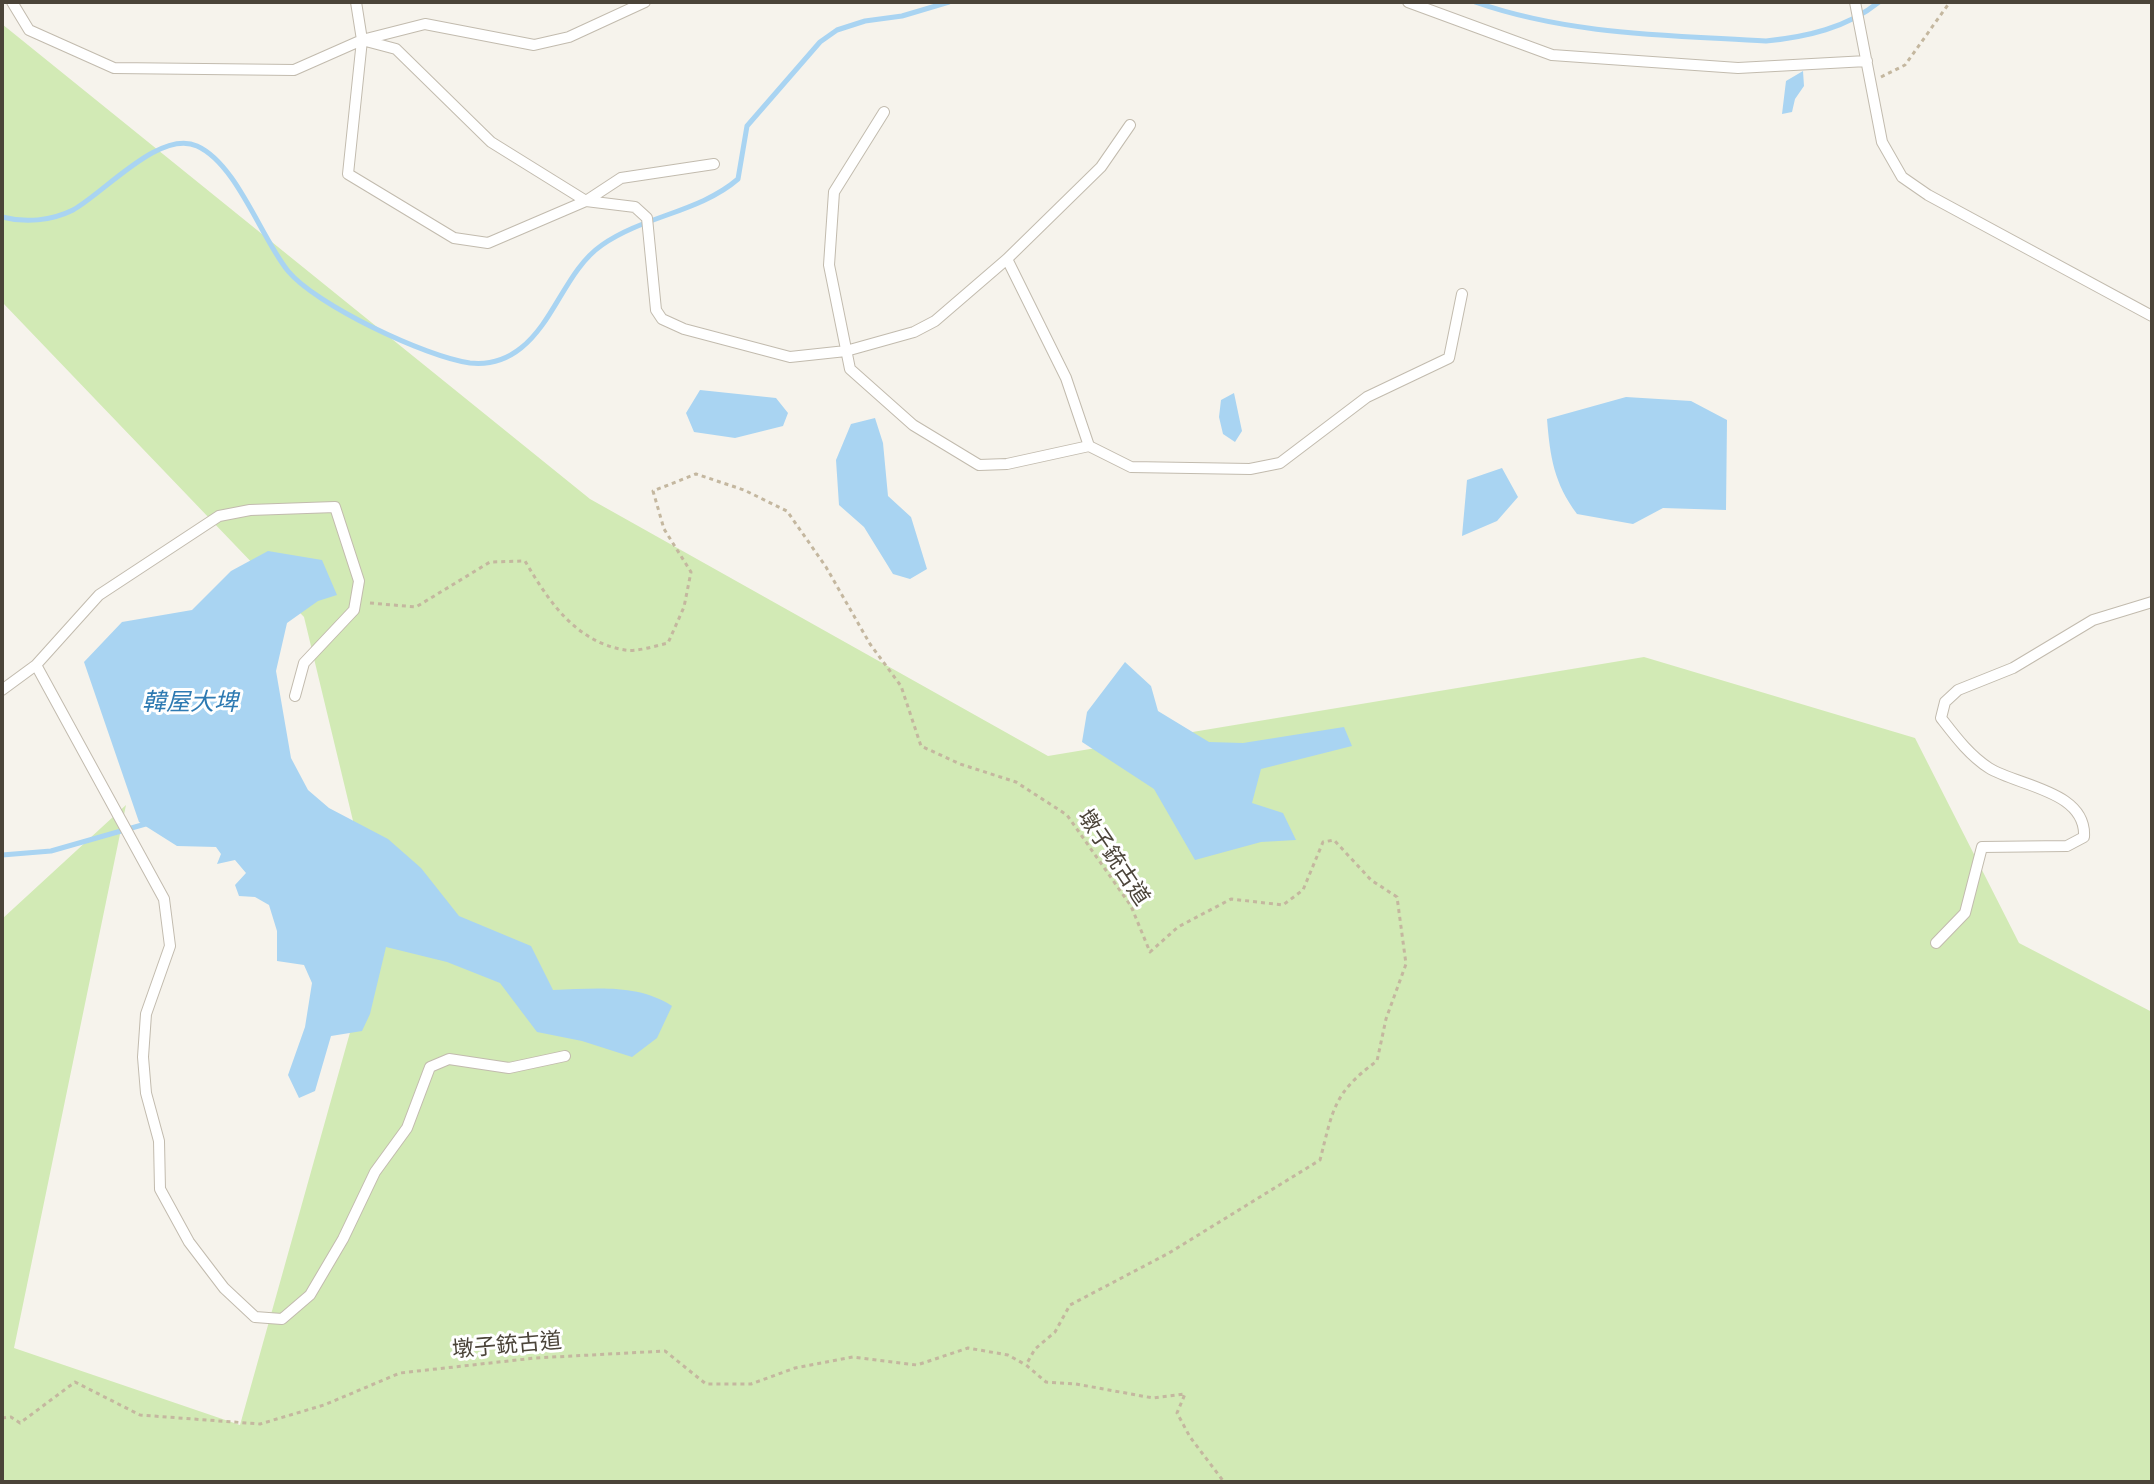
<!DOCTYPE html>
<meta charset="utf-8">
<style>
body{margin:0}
#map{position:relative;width:2154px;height:1484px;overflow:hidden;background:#f6f3ec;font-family:"Fira Sans",sans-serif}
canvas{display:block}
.frame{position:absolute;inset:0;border:4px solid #4b4439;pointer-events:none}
</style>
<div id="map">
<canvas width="2154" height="1484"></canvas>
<div class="frame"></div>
</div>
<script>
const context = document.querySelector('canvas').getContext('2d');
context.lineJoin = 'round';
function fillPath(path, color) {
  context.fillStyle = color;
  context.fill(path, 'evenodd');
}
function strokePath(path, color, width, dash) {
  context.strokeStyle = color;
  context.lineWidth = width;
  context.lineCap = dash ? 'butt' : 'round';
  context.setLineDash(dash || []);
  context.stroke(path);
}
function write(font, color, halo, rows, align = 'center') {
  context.font = font + ' "Fira Sans","Noto Sans TC",sans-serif';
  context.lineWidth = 6;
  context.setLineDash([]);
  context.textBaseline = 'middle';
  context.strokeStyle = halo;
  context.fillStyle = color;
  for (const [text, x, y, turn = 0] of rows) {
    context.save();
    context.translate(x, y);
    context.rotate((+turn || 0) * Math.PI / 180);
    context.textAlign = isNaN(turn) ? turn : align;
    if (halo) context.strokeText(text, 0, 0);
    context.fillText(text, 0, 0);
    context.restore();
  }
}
const green = new Path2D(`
 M2 24 590 499 1048 756 1644 657 1915 738 2019 943 2152 1012V1482H2V919L126 805 14 1348 240 1425 379 929 304 617 2 302Z`);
const water = new Path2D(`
 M1803 71 1804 86 1795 99 1792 112 1782 114 1786 81Z
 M700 390 776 398 788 413 783 426 735 438 694 432 686 413Z
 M1234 393 1242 431 1235 442 1223 434 1219 417 1221 400Z
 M1626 397 1691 401 1727 420 1726 510 1663 508 1633 524 1577 514C1554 483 1550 457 1547 419Z
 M875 418 883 443 888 496 911 517 927 569 910 579 893 574 864 527 839 505 836 460 851 424Z
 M1502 468 1518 497 1497 521 1462 536 1467 480Z
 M268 551 322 560 337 595 318 601 287 623 276 671 291 758 308 790 329 808 388 839 421 868 459 916 531 946 553 990C593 989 637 983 672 1006L657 1038 632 1057 582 1041 537 1032 500 983 447 962 386 947 370 1014 362 1031 331 1036 315 1091 299 1098 288 1075 305 1027 312 983 304 965 277 961V931L269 905 255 897 239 896 235 885 246 873 235 860 217 864 221 854 216 847 177 846 139 822 84 662 122 622 192 610 231 571Z
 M1125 662 1151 686 1158 711 1209 742 1243 743 1344 727 1352 746 1261 769 1252 803 1283 813 1296 840 1261 842 1195 860 1154 789 1082 742 1087 712Z`);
const stream = new Path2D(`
 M1475 2C1569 35 1667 35 1766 41 1806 37 1847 28 1879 2
 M2 217C25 223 51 221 73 210 104 193 160 129 197 146 237 164 261 238 288 271 316 305 426 357 470 363 488 365 506 360 521 348 555 321 566 270 602 245 643 216 700 212 738 179L747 126 820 42 837 30 865 21 902 16 949 2
 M2 855 51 851 149 823`);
const path = new Path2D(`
 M1881 77 1905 65 1950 2
 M370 603 416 607 490 562 525 561C548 600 575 642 625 650 637 652 655 646 668 643L684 607 691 572 664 529 653 491 696 474 744 490 787 511 826 567 870 644 901 686 921 746 960 764 1016 782 1067 815 1131 906 1150 952 1178 927 1231 899 1283 905 1303 890 1323 842 1334 840 1371 880 1397 897 1406 964 1386 1019 1377 1061C1333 1093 1333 1110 1320 1160L1169 1253 1070 1305 1055 1332 1035 1349 1026 1365 1046 1382 1076 1384 1153 1398 1185 1394 1177 1413 1190 1437 1224 1482
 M2 1418 11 1417 20 1423 75 1382 140 1415 260 1424 324 1405 400 1373 535 1358 665 1351 706 1384H751L795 1368 853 1357 917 1365 968 1348 1008 1355 1026 1365`);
const lane = new Path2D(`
 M12 2 29 30 114 68 294 70 362 40 425 24 534 45 569 37 645 2
 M356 2 362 40 348 174 454 238 488 243 586 201 621 178 714 164
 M1408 2 1552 55 1738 68 1867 61
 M1855 2 1882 142 1902 177 1928 195 2152 316
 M362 40 396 49 491 142 586 201 635 207 647 218 656 310 662 319 684 329 790 357 846 351 914 332 935 321 1007 259 1101 167 1130 125
 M884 112 834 192 829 265 850 369 913 425 979 465 1007 464 1089 446 1131 467 1250 469 1280 463 1367 397 1449 358 1462 294
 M1007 259 1066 378 1089 446
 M36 665 99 595 219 516 250 510 335 507 359 581 354 610 304 663 295 696
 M2 690 36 665 164 899 170 946 146 1014 143 1057 146 1093 159 1141 160 1189 189 1242 224 1288 255 1317 282 1319 310 1295 343 1239 375 1172 407 1128 430 1067 449 1059 509 1068 565 1056
 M1936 943 1965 913 1982 847 2067 846 2084 837C2087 791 2018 786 1989 768 1969 755 1955 736 1941 718L1945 702 1958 690 2013 668 2093 620 2152 602`);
const streetNames = [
 ["墩子銃古道",1113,858,56],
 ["墩子銃古道",507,1346,-5]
];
const waterNames = [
 ["韓屋大埤",190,703]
];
fillPath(green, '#d2eab5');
fillPath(water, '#a9d4f2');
strokePath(stream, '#a9d4f2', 5);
strokePath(lane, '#c2bbae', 12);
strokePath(path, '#c4b79f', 3, [4, 4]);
strokePath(lane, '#fff', 10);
write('22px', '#4b4439', '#fff', streetNames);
write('italic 24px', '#2e7ab2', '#fff', waterNames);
</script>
